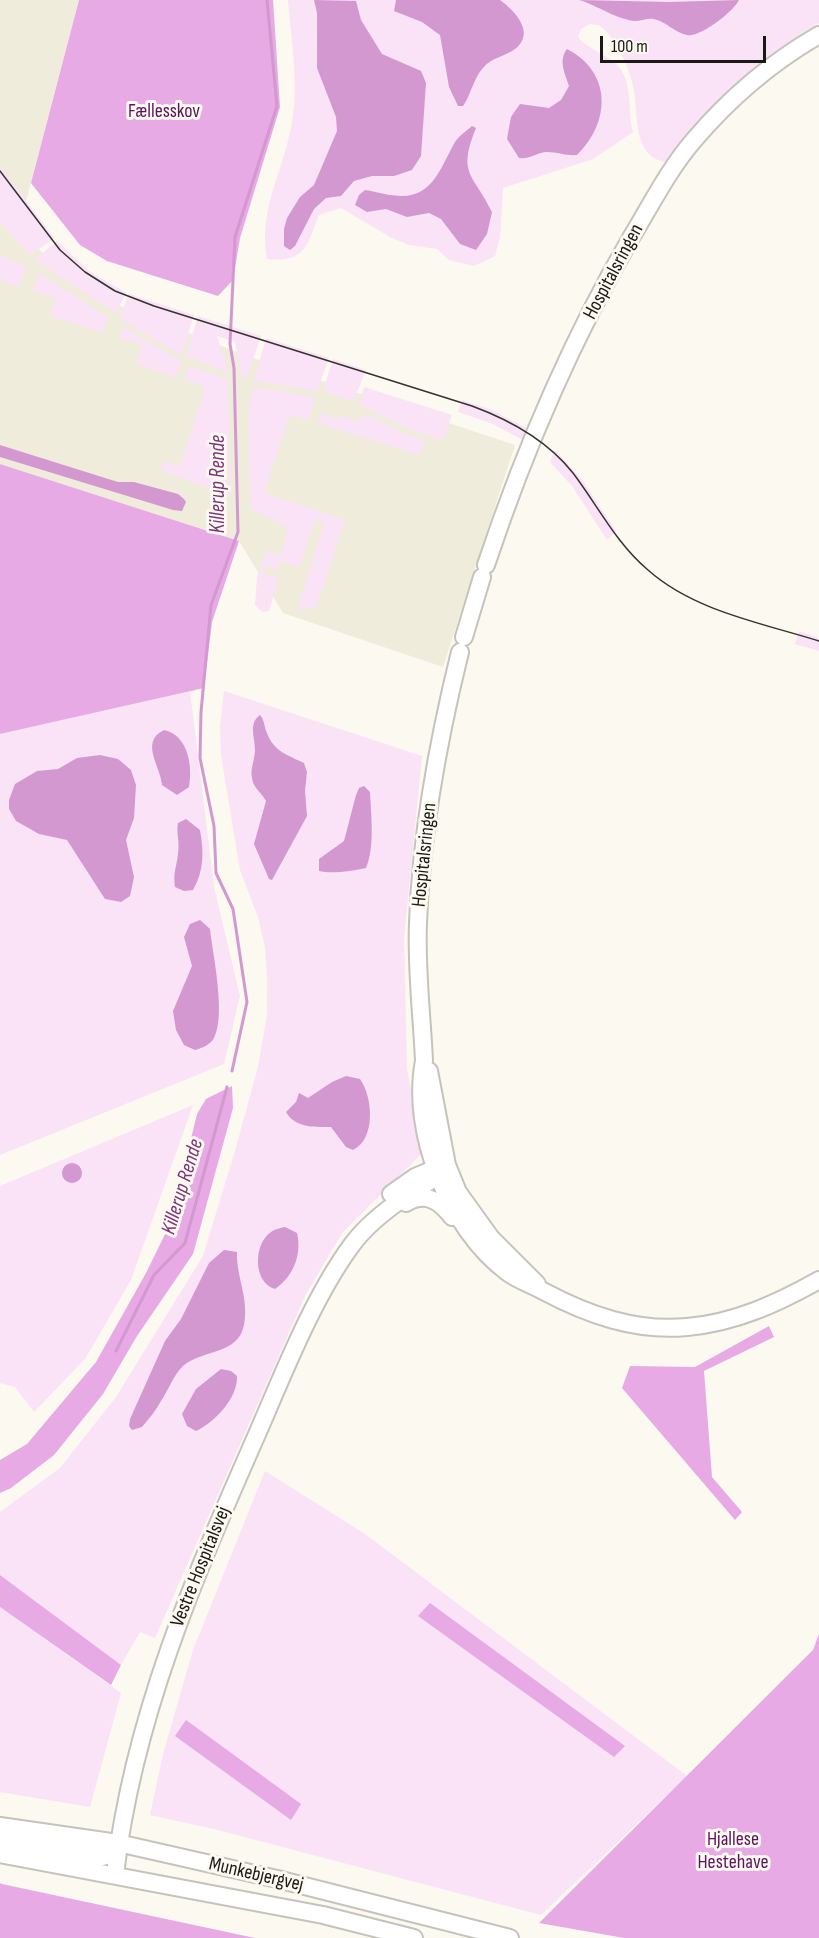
<!DOCTYPE html>
<meta charset="utf-8">
<style>
body{margin:0}
#map{position:relative;width:819px;height:1938px;overflow:hidden;background:#fbf9f0;font-family:"Sofia Sans Condensed",sans-serif}
canvas{display:block}
.scale{position:absolute;left:600px;top:36px;width:166px;height:27px;box-sizing:border-box;border:3px solid #1a1916;border-top:0;padding-left:8px;font-size:18px;line-height:21px;white-space:nowrap;color:#1a1916;-webkit-text-stroke:4px #fbf9f0;paint-order:stroke}
</style>
<div id="map">
<canvas width="819" height="1938"></canvas>
<div class="scale">100 m</div>
</div>
<script>
const context = document.querySelector('canvas').getContext('2d');
context.lineJoin = 'round';
function fillPath(path, color) {
  context.fillStyle = color;
  context.fill(path, 'evenodd');
}
function strokePath(path, color, width, dash) {
  context.strokeStyle = color;
  context.lineWidth = width;
  context.lineCap = dash ? 'butt' : 'round';
  context.setLineDash(dash || []);
  context.stroke(path);
}
function write(font, color, halo, rows, align = 'center') {
  context.font = font + ' "Sofia Sans Condensed",sans-serif';
  context.lineWidth = 6;
  context.setLineDash([]);
  context.textBaseline = 'middle';
  context.strokeStyle = halo;
  context.fillStyle = color;
  for (const [text, x, y, turn = 0] of rows) {
    context.save();
    context.translate(x, y);
    context.rotate((+turn || 0) * Math.PI / 180);
    context.textAlign = isNaN(turn) ? turn : align;
    if (halo) context.strokeText(text, 0, 0);
    context.fillText(text, 0, 0);
    context.restore();
  }
}
const built = new Path2D(`
 M0 0H79L18 232 95 296 247 356 515 445 443 667 283 613 239 541 0 464Z`);
const green = new Path2D(`
 M288 0H819V23C757 57 708 107 666 162 631 157 639 110 633 86 629 66 615 37 599 25L590 24 581 29 578 37C589 50 604 53 616 64 634 81 627 111 633 132L593 159 503 188 500 238 495 256 474 266 449 260 437 249 409 245 392 238 341 208 319 215C306 246 306 263 267 259 257 207 287 166 293 115 298 78 291 38 288 0Z
 M0 166 54 238 32 254H29L0 222Z
 M57 241 89 271 126 293 116 313 34 260Z
 M0 255 26 266 19 287 0 280Z
 M39 273 108 317 103 333 51 316 56 298 33 291Z
 M129 294 194 315 182 353 179 354 119 318Z
 M198 316 261 336 247 378 241 375 235 342 217 336 229 373 186 356Z
 M123 327 181 361 176 377 136 364 142 345 120 338Z
 M266 338 329 358 317 391 254 381Z
 M333 359 366 370 353 402 323 391Z
 M189 366 228 379 230 497 161 470 163 461 180 466 205 387 184 380Z
 M257 387 314 397 309 420 290 415 264 493 345 520 317 607 297 610 324 523 315 520 299 567 280 561 277 570 266 566 263 573 279 578 269 611 262 612 255 605 257 577 267 551 281 555 288 528 250 508 249 412 251 392Z
 M364 387 452 415 444 437 441 440 410 430 359 404Z
 M462 400 492 410 528 429 523 440 493 424 458 412Z
 M321 413 339 420 341 415 359 422 363 413 401 432 425 440 419 455 317 423Z
 M555 450 583 481 616 531 607 540 572 486 550 462Z
 M799 631 819 638V651L795 644Z
 M190 691 214 887 240 996 224 1064 0 1155V734Z
 M224 691 422 756 404 939 407 1068 422 1153 342 1233 305 1296 155 1638 140 1632 121 1665 0 1575V1512L60 1468 116 1397 203 1256 235 1151 258 1067 267 1015V977L265 947 258 917 240 870 221 755 220 726Z
 M193 1105 131 1280 85 1359 34 1412 15 1387 0 1383V1186Z
 M265 1471 365 1534 687 1776 541 1915 214 1829 150 1815 163 1754 193 1650Z
 M0 1607 121 1693 90 1807 0 1792Z`);
const forest = new Path2D(`
 M79 0H273L280 107 240 238 233 280 218 296 107 261 80 245 31 183Z
 M0 464 239 541 212 622 204 688 0 734Z
 M232 1086 233 1108 193 1254 137 1336 103 1394 54 1455 11 1488 0 1493V1460L27 1444 96 1362 146 1273 171 1222 197 1114 206 1099Z
 M769 1326 774 1337 704 1371 712 1477 742 1512 735 1520 622 1388 630 1366 695 1367Z
 M0 1575 121 1665 111 1685 0 1607Z
 M430 1603 625 1746 614 1757 418 1616Z
 M819 1634V1938H624L539 1923 813 1650Z
 M186 1720 301 1804 291 1820 175 1736Z
 M0 1883 2 1884 255 1938H0Z`);
const water = new Path2D(`
 M314 0 356 1 361 20 382 54 421 71 426 83 421 156 412 170 394 176H372L354 181 341 196 326 198 314 209 295 246 290 250 284 246V229L287 218 300 197 314 185 337 131 336 117 317 68V13Z
 M396 0H500C515 11 536 33 515 49 504 57 492 57 483 68 473 79 471 95 463 106H458L449 87 440 35 422 22 394 11Z
 M579 0 669 2 739 0C734 11 700 38 687 35 675 33 667 22 654 19 648 18 642 21 636 21 617 20 597 5 579 0Z
 M567 49C612 72 611 122 577 155 566 156 558 152 547 152 537 152 530 160 519 158L507 139 511 117 520 104 549 108 561 100 569 86C565 73 558 61 567 49Z
 M472 126 476 128C457 175 473 173 492 212L487 234 476 250 460 244 441 219 429 213 407 217 386 209 367 212 355 205 359 195 365 190C377 192 390 196 402 196 434 196 442 164 455 142 459 136 466 131 472 126Z
 M0 445 118 482H134L178 494 184 499 186 502 182 511 173 510 0 457Z
 M260 715C265 721 264 727 267 733 274 752 288 755 304 763L307 772 305 790 307 816 272 880 269 879 254 844 266 801C262 793 253 788 252 778 250 769 255 759 255 750 255 736 248 724 260 715Z
 M164 730C188 735 193 766 189 787L177 795 162 785C161 767 139 742 164 730Z
 M100 755 118 759 131 770 136 785 134 818 126 840 134 877 130 896 121 902 105 899 67 840 39 834 16 821 9 809V800L15 784 37 771 58 769 77 758Z
 M364 786 370 792C371 816 375 846 366 868 353 871 331 874 319 871V859L344 841 356 795 359 788Z
 M186 819 200 830C204 852 204 871 193 890L184 891 175 887C173 870 177 867 178 853 180 842 176 833 178 823Z
 M200 920 210 929C213 956 226 1014 214 1038 210 1045 202 1048 195 1050L184 1045 176 1030 173 1011 192 966 184 937 190 924Z
 M346 1076 360 1079C373 1097 376 1139 353 1150L346 1147 331 1127C314 1127 295 1128 286 1112L296 1102 299 1093 308 1098 332 1082Z
 M62 1173a10 10 0 1 1 20 0a10 10 0 1 1-20 0Z
 M285 1227 297 1233C302 1254 294 1276 275 1289 253 1283 253 1244 271 1232 275 1229 281 1228 285 1227Z
 M224 1250 237 1252C236 1277 249 1297 244 1325 238 1355 203 1349 183 1366 174 1374 168 1391 161 1401 156 1410 149 1419 142 1427L132 1430 129 1426 130 1419 165 1341 181 1319 209 1263Z
 M221 1369 231 1371 237 1376C238 1398 215 1422 196 1431L187 1426 182 1414 196 1389Z`);
const stream = new Path2D(`
 M232 1071 247 1002 233 909 216 873 214 826 200 758 201 712 211 605 238 532 234 368 230 344 235 237 277 106 267 0
 M116 1351 154 1275 185 1243 227 1087`);
const minor = new Path2D(`
 M486 565C524 451 572 339 632 236 652 203 669 169 694 140 729 99 772 62 819 35
 M464 637 482 577
 M460 652C438 741 421 832 418 923 416 969 422 1016 424 1061 410 1131 449 1229 507 1272 519 1281 531 1284 543 1291 588 1315 636 1332 687 1327 735 1323 778 1303 819 1280
 M429 1071 447 1165 458 1192 491 1238 537 1284
 M391 1194 415 1177 444 1165
 M406 1203C425 1191 440 1201 452 1217
 M0 1826 118 1843 277 1879 510 1938
 M0 1839 102 1857 109 1855 118 1843
 M0 1854 323 1915 414 1938
 M115 1874C133 1718 195 1575 258 1432 284 1372 313 1298 351 1246 366 1225 387 1209 408 1195 423 1184 436 1181 447 1165`);
const tram = new Path2D(`
 M0 171 60 250 85 272 115 291 154 306 472 406C510 420 547 440 573 473 598 506 616 543 648 570 694 611 762 623 819 641`);
const parkNames = [
 ["Fællesskov",164,112],
 ["Hjallese",733,1840],
 ["Hestehave",733,1863]
];
const streetNames = [
 ["Hospitalsringen",614,272,-62],
 ["Hospitalsringen",425,855,-84],
 ["Vestre Hospitalsvej",201,1567,-68],
 ["Munkebjergvej",256,1875,13]
];
const waterNames = [
 ["Killerup Rende",219,484,-90],
 ["Killerup Rende",183,1187,-73]
];
fillPath(built, '#f0ecdc');
fillPath(green, '#fae2f7');
fillPath(forest, '#e7aae4');
fillPath(water, '#d498d0');
strokePath(stream, '#d498d0', 3);
strokePath(minor, '#c5c3bb', 20);
strokePath(minor, '#fff', 16);
strokePath(tram, '#34332f', 1.5);
write('20px', '#5c145b', '#fbf9f0', parkNames);
write('20px', '#1a1916', '#fbf9f0', streetNames);
write('italic 21px', '#7c357a', '#fbf9f0', waterNames);
</script>
